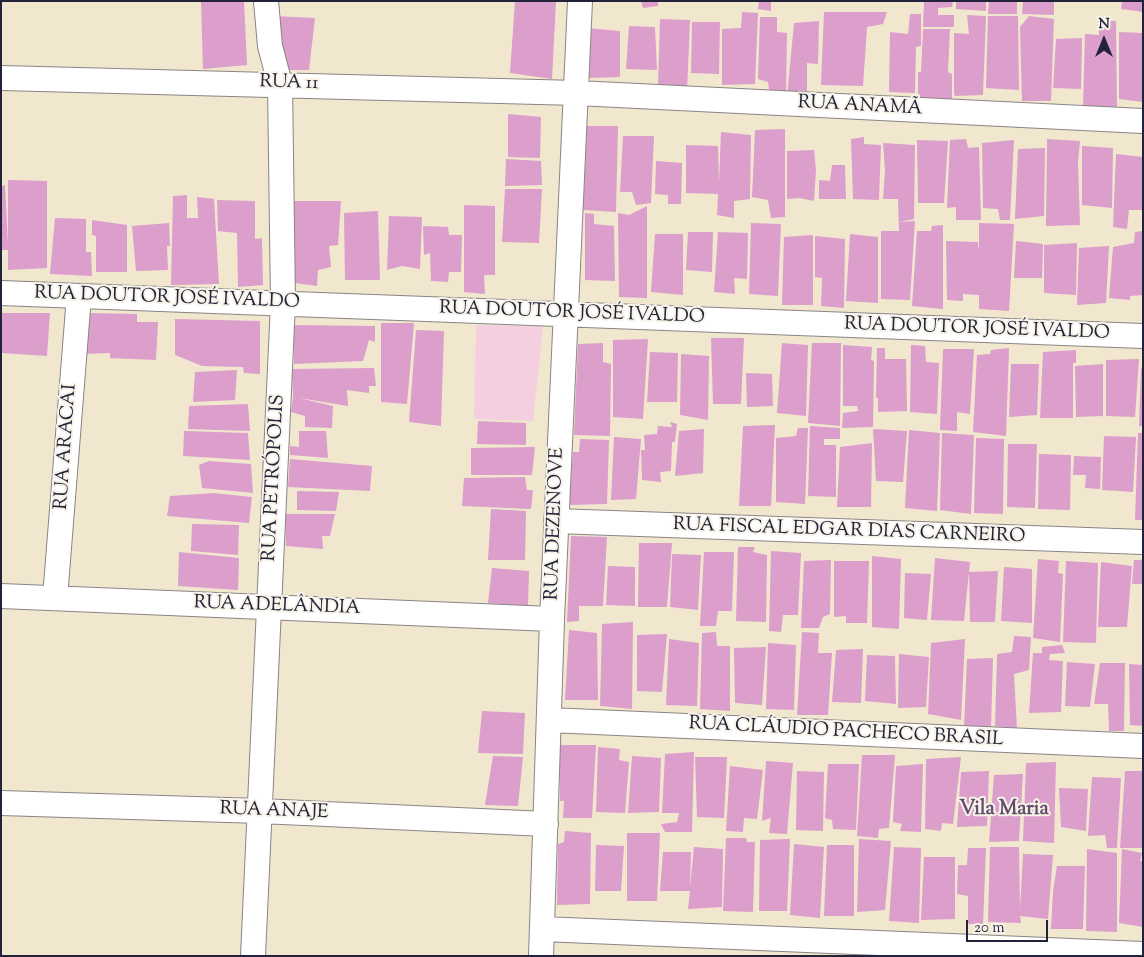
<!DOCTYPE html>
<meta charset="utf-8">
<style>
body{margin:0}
#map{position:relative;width:1144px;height:957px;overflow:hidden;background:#f1e7cf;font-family:"Sorts Mill Goudy",serif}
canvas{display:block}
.frame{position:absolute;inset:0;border:2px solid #22223b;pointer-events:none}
.north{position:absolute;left:1079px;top:15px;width:50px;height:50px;-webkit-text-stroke:4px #f7f3e8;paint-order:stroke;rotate:0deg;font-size:14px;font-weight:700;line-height:20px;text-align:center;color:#22223b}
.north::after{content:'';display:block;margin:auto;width:18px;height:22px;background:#22223b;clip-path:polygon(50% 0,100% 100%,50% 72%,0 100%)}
.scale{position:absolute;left:966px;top:920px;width:82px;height:22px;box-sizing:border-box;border:2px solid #22223b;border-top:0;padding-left:6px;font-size:15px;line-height:18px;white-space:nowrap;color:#22223b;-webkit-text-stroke:4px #f7f3e8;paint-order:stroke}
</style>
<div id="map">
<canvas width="1144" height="957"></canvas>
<div class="frame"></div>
<div class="north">N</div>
<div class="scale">20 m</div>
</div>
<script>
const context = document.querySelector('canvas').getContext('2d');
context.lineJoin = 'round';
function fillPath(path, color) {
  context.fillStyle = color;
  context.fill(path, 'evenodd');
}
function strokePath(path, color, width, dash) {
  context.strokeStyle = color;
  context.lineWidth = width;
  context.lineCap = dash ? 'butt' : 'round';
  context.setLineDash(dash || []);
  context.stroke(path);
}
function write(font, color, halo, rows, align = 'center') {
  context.font = font + ' "Sorts Mill Goudy",serif';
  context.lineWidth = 4;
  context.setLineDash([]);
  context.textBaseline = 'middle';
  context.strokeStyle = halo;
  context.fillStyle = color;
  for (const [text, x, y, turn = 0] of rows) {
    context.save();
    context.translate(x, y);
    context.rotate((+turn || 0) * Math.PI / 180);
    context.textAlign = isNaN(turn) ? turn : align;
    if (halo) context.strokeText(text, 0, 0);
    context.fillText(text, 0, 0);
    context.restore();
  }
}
const built = new Path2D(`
 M476 325 543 326 533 421 474 419Z`);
const building = new Path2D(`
 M201 1H244L247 65 203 69Z
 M515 1H556L552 79 510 73Z
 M641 1H658V6L643 8Z
 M759 1H771V11L758 9Z
 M924 1H953L952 7 938 8V15H954V27H923Z
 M956 1H986V11L956 9Z
 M989 1H1017V14H988Z
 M1023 1H1054V15L1022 14Z
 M1122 1H1143V12L1121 9Z
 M742 12 758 13 755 84 722 85V29L741 28Z
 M824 12H887L883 24 867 27 863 86 821 85Z
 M910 14H921V46L916 47 915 93 889 92 890 32 908 34Z
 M967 15 986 16 983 95 955 96 954 93V33L969 34Z
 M273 16 315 18 309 70H281Z
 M988 16H1018L1019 90 986 88Z
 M1029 16 1054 19 1051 101H1022L1020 27Z
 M760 17H777V32L787 33 786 94 770 96 768 82 758 79Z
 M660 19 690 20 687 93 673 86 658 85Z
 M819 21 818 64 807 63V96H787L794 23Z
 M1098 21H1116L1117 108H1083L1085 34 1099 35Z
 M692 22H720L719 74 691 73Z
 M629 26 655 27 657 70 626 69Z
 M587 28 620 31V77L589 78 590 68 585 67Z
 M923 29H950L948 72 952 74V100L918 98V72H921Z
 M1119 32 1143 33V102L1119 99Z
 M1082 38 1081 89 1053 88 1056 39Z
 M508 114 541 117 540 158 508 157Z
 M587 126H618L616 212 583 210Z
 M785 129V217L771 218 768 200 752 197 755 130Z
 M721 132 751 135 750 199 734 201V218L717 215 718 194 686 193V145L718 146 719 184Z
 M623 136H654L651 203 636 205 632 192H620Z
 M864 137V144L881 145 879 200 853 199 851 139Z
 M966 139 968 148 979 147 981 220H956V207L947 208 950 140Z
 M1047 139 1080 141 1078 162 1080 225 1046 226Z
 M917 140 948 141 944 203H918Z
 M1014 140 1010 220H1000L998 209 983 208 982 143Z
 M883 143 915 145 914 219 899 222 915 221 910 300 881 299V231H899L898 199H883L885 170Z
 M1082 146 1113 148 1112 208 1082 205Z
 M1045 148 1044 216 1015 219 1018 149Z
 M814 150 816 170 814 201 800 198 787 199V151Z
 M1116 154 1143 157V210H1129L1127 229 1113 227Z
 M506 159 541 161 542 185 505 186Z
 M656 161 682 163 681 204H668V195L655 194Z
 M832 165H845L846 199H819V180L830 181Z
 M8 180 47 181V268L8 270V250H1V186L5 185 8 245Z
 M505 189H542L539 243 502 242Z
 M187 195V218H198L197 197 214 199 219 284 171 285 173 196Z
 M217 200 255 201V239L262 238 263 285 238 287 237 233 218 231Z
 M294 201H341L338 245 329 246 331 267 318 270 317 286 295 283Z
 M464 205 495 206V275H484L485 294 464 292Z
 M647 206V298L619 297 618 213 629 215Z
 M378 211 380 280H345L344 213Z
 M585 213 594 214V224L614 226 615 281 585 280Z
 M389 216 422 217 420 269 402 266 387 270Z
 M55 218 86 219V252H91L92 276 50 274Z
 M92 220 127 225V272H96V236L92 235Z
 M169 223 170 246H167L168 270 136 271 132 226Z
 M751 223 781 224 778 296 749 294Z
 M979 223 1014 224 1009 311 979 309V295L963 294V301L947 300 946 241 978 242 979 252Z
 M943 225V309L912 306 917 231H931L932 226Z
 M423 226 448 227 449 235H462L461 272H449L448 282 431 281 430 253 424 255Z
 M1143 231V295L1130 296V300L1109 298 1113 247 1134 243 1135 232Z
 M688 232H713L712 272 686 270Z
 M718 232 748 233 747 279 734 278 735 294 714 292Z
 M655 234H683V295L651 292Z
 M850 234 878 237V303L846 301Z
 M813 235V305H782L784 237Z
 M815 236 845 239 844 308 821 306 822 278 815 277Z
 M1016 241 1043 244 1042 278H1014Z
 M1077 243 1076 295 1044 293V245Z
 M1109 246 1106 303 1077 305 1079 248Z
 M1 313H50L47 356 1 353Z
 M89 313 137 314V322H158L156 360 110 358V353L84 354Z
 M175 319 260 321V374L244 373 243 367 202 366 175 355Z
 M381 323H414L407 404 381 402Z
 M294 325 375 326V342L369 340 363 361 294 364Z
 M416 330 444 331 441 426 409 422Z
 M711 338H744L741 404H713Z
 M648 339 643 419 613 417V340Z
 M603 343V362L611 364 610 436 574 435 578 344Z
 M782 343 808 345 806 416 777 413Z
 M812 343H841L840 426 808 423Z
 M843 345 872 347 871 360 874 361 873 427 842 428 843 413 858 411 857 406H843Z
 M911 345 925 346 926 362 939 363 937 414 910 412Z
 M877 348H885V359H906L907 411 878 412V398H876Z
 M1009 348 1006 436 973 432 977 355 990 354 991 350Z
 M943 349H974L970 414 957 412V431L940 430Z
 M1076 350V363H1073V418H1040L1043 352Z
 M650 352 678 353 677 402H647Z
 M681 354 709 356 708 420 680 415Z
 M1139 359 1135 417 1106 416V360Z
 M1011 364H1039L1037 415 1009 417Z
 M1103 364V416L1076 417 1075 366Z
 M374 368 376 386H369V393L347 390 348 406 299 398 333 406 332 428 305 427V416L291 412 293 397 292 369Z
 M1141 368H1143V426H1139Z
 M237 370 235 400 193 402 195 372Z
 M746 373 772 374 773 406 747 407Z
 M248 404 250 431 188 429 189 406Z
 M478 421 526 423V445L477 444Z
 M670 422 677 424 675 442H672L671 471 660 472 661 482 642 480 641 450H645L644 435 657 434 658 426 672 427Z
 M775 425 771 506H739L743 426Z
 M810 426 840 428V439H824V445H836V497L808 496Z
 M798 428H808L805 504 776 502V438L796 436Z
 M704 429 703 473 675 476 679 431Z
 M873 429 907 431 903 482 876 481Z
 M909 430 940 433 937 511 905 508Z
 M184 431 248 433 250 460 183 456Z
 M299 431H326L328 458 290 455V446L299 447Z
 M942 433 974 435 971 514 940 510Z
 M1138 433H1143V520H1135Z
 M1104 436 1136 437 1133 492 1102 490Z
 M614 437 641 439 636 499 611 500Z
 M976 438 1004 439 1003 514 974 513Z
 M580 439 609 440 607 504 569 505 573 452H579Z
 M872 443 871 507H837L840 447Z
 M1008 444H1037L1035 508 1007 507Z
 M535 447 532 475H471V448Z
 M1039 454 1071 455 1070 510 1038 509Z
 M1074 456 1101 457 1100 489 1085 488 1086 475H1073Z
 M290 459 372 466 370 491 288 487Z
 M209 461 251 464 253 493 202 488 199 465Z
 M525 477 527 490H533L531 509 462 506 464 478Z
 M297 491 339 492 336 511 297 510Z
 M214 493 252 497 249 523 167 516 170 496Z
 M491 509 526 511 525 560H488Z
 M285 514H335L330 536H322L323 549 286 546Z
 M192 524 239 525 238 555 191 551Z
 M571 536 607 537 603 606H579V621L567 622Z
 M639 543H672L667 607H638Z
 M738 547H755L753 552 767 555 766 622 736 621Z
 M771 551 801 553 798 615H783L781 632 769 631Z
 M179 552 239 558 238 590 178 586Z
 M704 552H734L732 611H718L716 626H700Z
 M672 554 701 555 698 610 670 607Z
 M872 556 901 559 899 629 872 627Z
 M935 558 970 562 964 621 931 620Z
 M1038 559 1059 561 1058 573 1063 574 1060 642 1033 638Z
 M831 560 830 614 823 617 819 628H801L804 561Z
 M1134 560H1143V584H1132Z
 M834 561H869L867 623H846V616L834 617Z
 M1066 561 1098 563 1096 643 1063 642Z
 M1101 562 1132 566 1127 627H1098Z
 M608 566 635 567V606L606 605Z
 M1004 567 1032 569V623L1001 621Z
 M492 568 529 571 528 606 488 603Z
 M998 571 995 622H970L969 572Z
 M905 573 931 574 927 620 904 618Z
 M633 622 632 709 600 706 602 624Z
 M569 630 597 633 598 700H565Z
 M716 632 717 646H730V711L700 709 702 633Z
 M802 632 819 633 818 653H832L828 715H797Z
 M667 634 662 692 637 691V635Z
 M1014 636 1031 637 1029 670 1014 674 1017 729 995 726 997 654 1012 652Z
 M669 639 699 643 697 706 666 705Z
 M965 639 961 720 928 714 931 643Z
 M768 643 796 645 794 710 766 709Z
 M1062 645 1065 653 1050 654 1049 660 1063 661 1061 712 1029 713 1033 653H1042V647Z
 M766 647 762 705 735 703 734 648Z
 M863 649 861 703 832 702 836 650Z
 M899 654 929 657 926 707 898 708Z
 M867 655 895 656 896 704 865 701Z
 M993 658 991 728 964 727 967 659Z
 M1067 662 1095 664 1090 707 1065 706Z
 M1100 663H1125L1124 731H1109L1108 704H1094Z
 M1129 664 1143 665V726L1130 725Z
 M482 711 525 713 523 754 478 753Z
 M558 745H596L592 818H563L564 801H560V777L556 775Z
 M598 747 620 749 619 760 629 762 625 813 596 812Z
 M694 752 692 832H665L661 824 677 822 679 813H662L665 754Z
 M862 755H895L889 828 879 829 878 838 857 836Z
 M493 756 523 757 518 806 485 805Z
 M632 756 661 758 659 812 628 813Z
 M695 757H727L724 818 697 817Z
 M961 757 953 824 942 823 941 831 925 829 926 759Z
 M766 761 793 763 787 834 769 833 771 818 762 821Z
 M1056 762 1054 843 1023 841 1026 763Z
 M828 764H859L856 830 833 829 832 820 825 818Z
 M923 764 921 832 900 831 902 824 893 822 896 766Z
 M730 766 763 770 757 819 744 818 743 832 726 831Z
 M797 771 824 772 823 831 796 830Z
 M989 771 987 826 957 827 961 772Z
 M1125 771H1143V848H1120Z
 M1023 774 1019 841 989 842 994 775Z
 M1092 777 1121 778 1117 848H1107L1105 835 1088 836Z
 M1059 788 1088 789 1086 831 1061 827Z
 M565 831 591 833 590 904 557 905 558 844 564 842Z
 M627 833H660L657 901H627Z
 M726 838H746L747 842H755L753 912 723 911Z
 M790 839 787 911H759L760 840Z
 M859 839 891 841 885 910 857 912Z
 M794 844 824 847 820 918 790 915Z
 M596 845 624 846 621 891H595Z
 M827 845H854V916H824Z
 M694 847 723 849 722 907 688 909 690 891H660L663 852H691L690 888Z
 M894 847 921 848 919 923 889 921Z
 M990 847H1019L1020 909 1023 854 1053 855 1048 919 1020 916 1021 923 988 922Z
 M968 848H986L983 924H968V896L957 894 958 865H967Z
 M1087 849 1117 853V932L1086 931Z
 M1122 849 1142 853 1140 861H1143V927L1119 923Z
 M924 857H955V919L921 920Z
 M1057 866H1085L1083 929H1051L1053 891Z`);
const minor = new Path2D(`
 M1 78 577 93 1143 121
 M1 293 1143 336
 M556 521 1143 542
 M1 596 552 619
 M55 598 79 296
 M549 720 1143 746
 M1 803 260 811 546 824
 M542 929 1143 954
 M253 956 283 303 280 84 270 46 266 1
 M541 956 552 619 580 1`);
const streetNames = [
 ["RUA 11",289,84,2],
 ["RUA ANAMÃ",860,107,3],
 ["RUA DOUTOR JOSÉ IVALDO",167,299,2],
 ["RUA DOUTOR JOSÉ IVALDO",572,314,2],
 ["RUA DOUTOR JOSÉ IVALDO",977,330,2],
 ["RUA ARACAI",67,447,-86],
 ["RUA PETRÓPOLIS",275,478,-87],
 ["RUA DEZENOVE",556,524,-88],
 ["RUA FISCAL EDGAR DIAS CARNEIRO",849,532,2],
 ["RUA ADELÂNDIA",277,607,2],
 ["RUA CLÁUDIO PACHECO BRASIL",846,733,3],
 ["RUA ANAJE",274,812,2]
];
const neighbourhoodNames = [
 ["Vila Maria",1004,811]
];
fillPath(built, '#f3cfe0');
fillPath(building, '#dc9ecb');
strokePath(minor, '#8a8485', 26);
strokePath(minor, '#fff', 24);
write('19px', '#22223b', '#f7f3e8', streetNames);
write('bold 20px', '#634d6d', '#f7f3e8', neighbourhoodNames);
</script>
